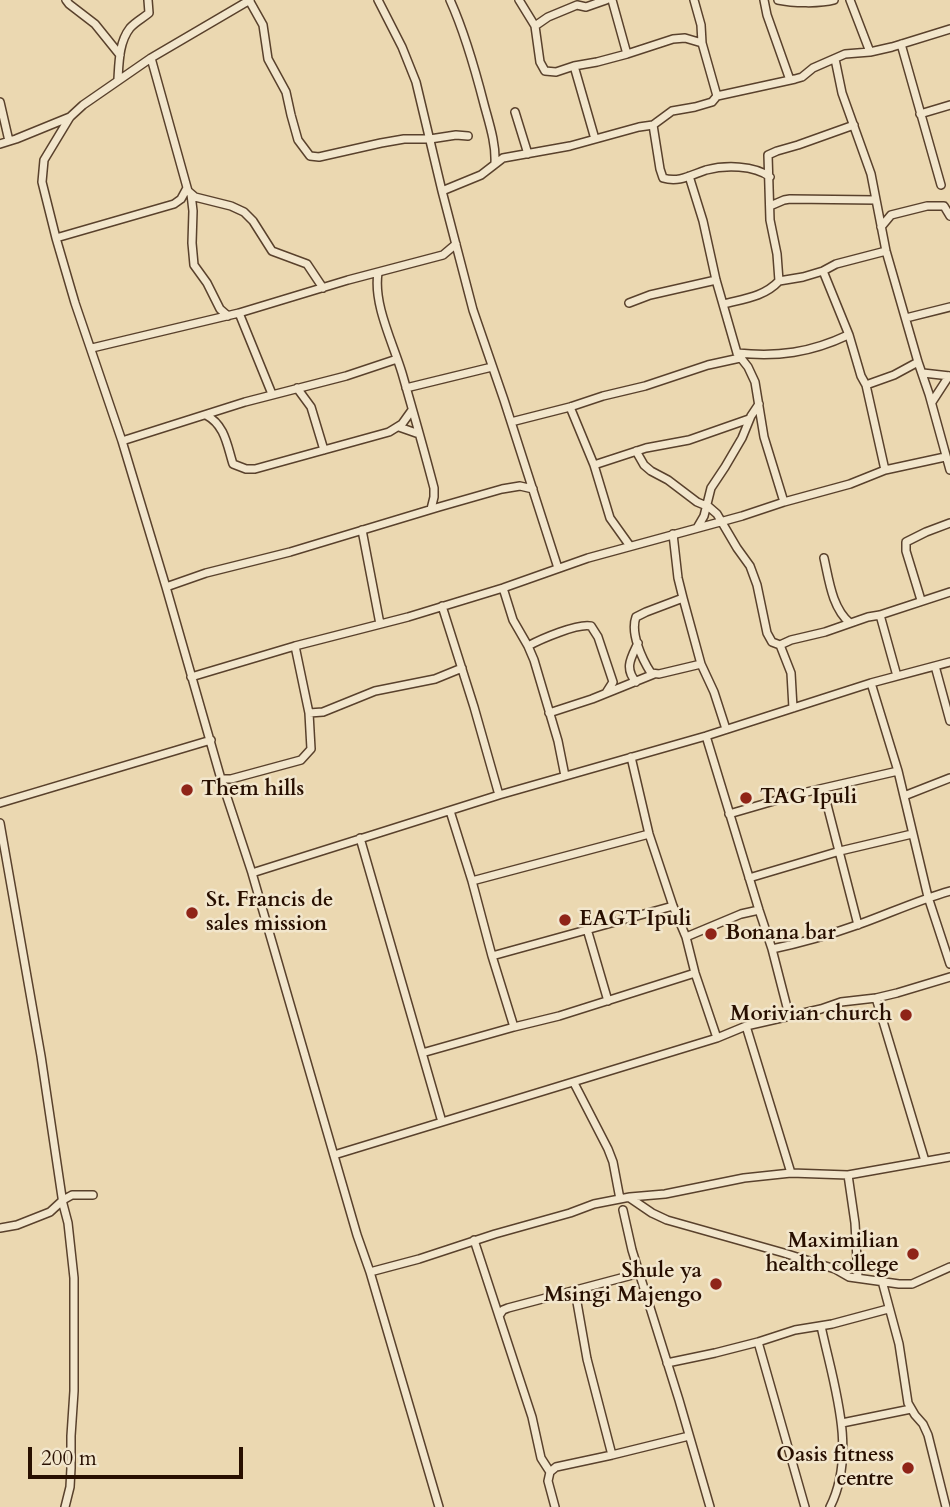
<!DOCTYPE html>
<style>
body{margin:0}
#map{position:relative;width:950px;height:1507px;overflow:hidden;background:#ebd8b1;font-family:Cardo,serif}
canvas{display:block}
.scale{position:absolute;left:28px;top:1447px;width:215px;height:32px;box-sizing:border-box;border:4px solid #280f00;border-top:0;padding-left:9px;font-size:21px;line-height:24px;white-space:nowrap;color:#280f00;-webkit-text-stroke:5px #f2e6cc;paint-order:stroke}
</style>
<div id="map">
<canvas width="950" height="1507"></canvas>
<div class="scale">200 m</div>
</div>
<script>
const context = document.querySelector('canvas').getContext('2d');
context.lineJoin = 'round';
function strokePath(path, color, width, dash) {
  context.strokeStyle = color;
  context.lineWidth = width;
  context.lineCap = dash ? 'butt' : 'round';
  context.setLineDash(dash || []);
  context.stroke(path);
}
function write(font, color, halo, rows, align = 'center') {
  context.font = font + ' Cardo,serif';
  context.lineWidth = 5;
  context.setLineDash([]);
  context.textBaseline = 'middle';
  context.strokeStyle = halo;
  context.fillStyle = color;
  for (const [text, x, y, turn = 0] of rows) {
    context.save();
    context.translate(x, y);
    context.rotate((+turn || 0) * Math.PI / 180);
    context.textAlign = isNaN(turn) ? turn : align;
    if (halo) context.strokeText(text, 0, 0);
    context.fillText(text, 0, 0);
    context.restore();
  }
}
const minor = new Path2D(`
 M66 0 69 4 95 24 120 55
 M249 0 263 25 268 59 286 92 291 115 298 140 310 156 319 157 381 143 404 139H430L456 135 468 136
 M250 0 151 58 83 105 70 117 44 160 42 182 56 238 75 303 122 441 166 587 221 779 252 873 357 1235 370 1272 439 1507
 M378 0 402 47 416 82 442 191 473 310 504 400 558 568
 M450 0C465 33 475 69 484 104 489 123 496 143 495 163
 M519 0 535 26 540 62 545 71 556 72 574 66 597 62 627 54 673 39 685 38 702 43 717 96
 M612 0 627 54
 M694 0 701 25 702 43
 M764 0 767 15 790 80
 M778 0C792 3 820 4 834 0
 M850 0 870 52
 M535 26 548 17 577 5 586 7 606 0
 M901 44 941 185
 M151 58 188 191 195 197 231 206 244 212 253 221 272 251 307 264 323 288
 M835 59 842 93 871 174 886 251 918 362 929 394 950 470
 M574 66 595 139
 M118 79C119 62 119 42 130 28 135 22 143 18 149 13L148 0
 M0 102 9 141
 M515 112 528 154
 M920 114 950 105
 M653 125 660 169 663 178C679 183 691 175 706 170 725 165 754 165 770 177
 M0 144 16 139 70 117
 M689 176 703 221 716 280 737 353 748 367 755 382 764 437 784 502
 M442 191 481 175 503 158 570 146 639 127 653 125 672 111 695 107 712 102 717 96 795 79 802 77 813 68 845 54 870 52 892 47 950 29
 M191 194 193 211 192 243 194 265 207 283 220 309 228 316
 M770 206 784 200 790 199 876 200
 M881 227 891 215 927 206H944L950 216
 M56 238 174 204 181 199 187 188
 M823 271 849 335 861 376 866 385 885 470
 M378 273C373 304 393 343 402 373 413 411 424 450 434 488V497L431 509
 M779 281 803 277 823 271 836 264 886 251
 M629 303 650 295 716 280
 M724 304C743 299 764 297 779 281L777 254 770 220 768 155 777 151 798 145 854 125
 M239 313 272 394
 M906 318 950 307
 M92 348 239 313 348 280 443 255 456 244
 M737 353C778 357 810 353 848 335
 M923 373 950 376
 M866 385 894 375 918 362
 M297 388 311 407 324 450
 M406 388 492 367
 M932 402 949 376
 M570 407 594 465 610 518 630 546
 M206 415C225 425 227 445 233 464L246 469H255L389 432 402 424 412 410
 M511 422 570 407 603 396 645 386 708 365 740 358
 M399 427 419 434
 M122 441 245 402 346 376 397 359
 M636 451 644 465 651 471 668 480 697 502 709 507 717 514 737 548 750 566 757 585 767 633 772 642 780 645 791 673 793 708
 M594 465 646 448 689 440 749 419
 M697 528 704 516 711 488 725 467 742 438 751 416 759 404
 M362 530 380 624
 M673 534 678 578 683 598 701 664 714 692 726 729
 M824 558C829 580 832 608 850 623
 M166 587 206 573 290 552 439 507 502 489 520 486 533 489
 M503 588 513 620 528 646 534 660 558 741 565 776
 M683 598 646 612 636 617C630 633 642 659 651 673L659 674 701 664
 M921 600 906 551V542L926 532 950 523
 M442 606 474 707 499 795
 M880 615 897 676
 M780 645 791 640 825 632 868 617 880 615 950 592
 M528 646C541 639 578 623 591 626L598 637 613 682 606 693
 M935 666 950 721
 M191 677 295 646 408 617 503 588 588 558 742 516 784 502 850 484 885 470 945 457
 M636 682C624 668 631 658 638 643
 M871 683 898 771 928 897 950 964
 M309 713 323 712 375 691 435 679 462 668
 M549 713 592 699 654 674
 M706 736 759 910 772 949 789 1015
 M631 757 649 834 673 906 686 937 695 973 717 1038 746 1026 821 1009 841 1002 876 998 897 993 950 977
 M221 779H231L301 760 311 749 309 713 295 646
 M823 789 858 925
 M904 796 950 778
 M0 803 211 740
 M450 811 472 881 492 956 514 1027
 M729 814 798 794 898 771
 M0 823 41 1056 63 1204 68 1223 74 1278V1391L71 1436V1468L70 1487 65 1507
 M360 838 442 1122
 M252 873 499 795 706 736 871 683 950 662
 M749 878 840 851 912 834
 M472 881 649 834
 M587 929 608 1001
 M686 937 741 914 759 910
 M772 949C801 943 829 935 857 925 888 914 918 900 950 891
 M492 956 673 906
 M876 998 925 1161
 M746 1026 791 1173 848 1175 950 1157
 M422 1053 514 1027 559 1016 695 973
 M574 1083 608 1149 613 1162 620 1199
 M334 1155 717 1038
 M848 1175 855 1223 858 1278
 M630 1198 652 1213 667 1220 784 1253 835 1269 849 1277 899 1284H912L950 1267
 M623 1210 632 1250 679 1400 710 1507
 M0 1228 17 1225 50 1212 63 1200 72 1195H93
 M474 1240 532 1417 541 1458 550 1472
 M370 1272 419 1259 495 1234 570 1213 594 1204 630 1197 665 1194 744 1178 791 1173
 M882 1281 899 1344 908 1403 915 1415 923 1424 928 1435 946 1507
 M575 1291 587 1359 612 1455
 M499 1316 503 1310 508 1308 640 1273
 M821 1326C833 1383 858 1451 830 1507
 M758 1342 805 1507
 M667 1363 715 1353 758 1342 795 1330 832 1324 888 1309
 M842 1423 911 1409
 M555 1507 548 1481 550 1472 556 1467 612 1455 689 1436`);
const markers = [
 [187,790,7,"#8f2418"],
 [746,798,7,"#8f2418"],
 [192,913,7,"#8f2418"],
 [565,920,7,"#8f2418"],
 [711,934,7,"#8f2418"],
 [906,1015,7,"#8f2418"],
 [913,1254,7,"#8f2418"],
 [716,1284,7,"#8f2418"],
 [908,1468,7,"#8f2418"]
];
const poiNames = [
 ["Them hills",201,790],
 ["TAG Ipuli",760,798],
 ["St. Francis de",206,901],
 ["sales mission",206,925],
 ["EAGT Ipuli",579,920],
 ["Bonana bar",725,934],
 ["Morivian church",892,1015,"right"],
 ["Maximilian",899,1242,"right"],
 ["health college",899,1266,"right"],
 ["Shule ya",702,1272,"right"],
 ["Msingi Majengo",702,1296,"right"],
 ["Oasis fitness",894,1456,"right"],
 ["centre",894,1480,"right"]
];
strokePath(minor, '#59412c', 10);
strokePath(minor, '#f2e6cc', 7);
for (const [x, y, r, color] of markers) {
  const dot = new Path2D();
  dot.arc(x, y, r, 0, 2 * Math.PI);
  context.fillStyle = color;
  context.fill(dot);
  strokePath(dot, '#f2e6cc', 2.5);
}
write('bold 21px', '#280f00', '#f2e6cc', poiNames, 'left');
</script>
